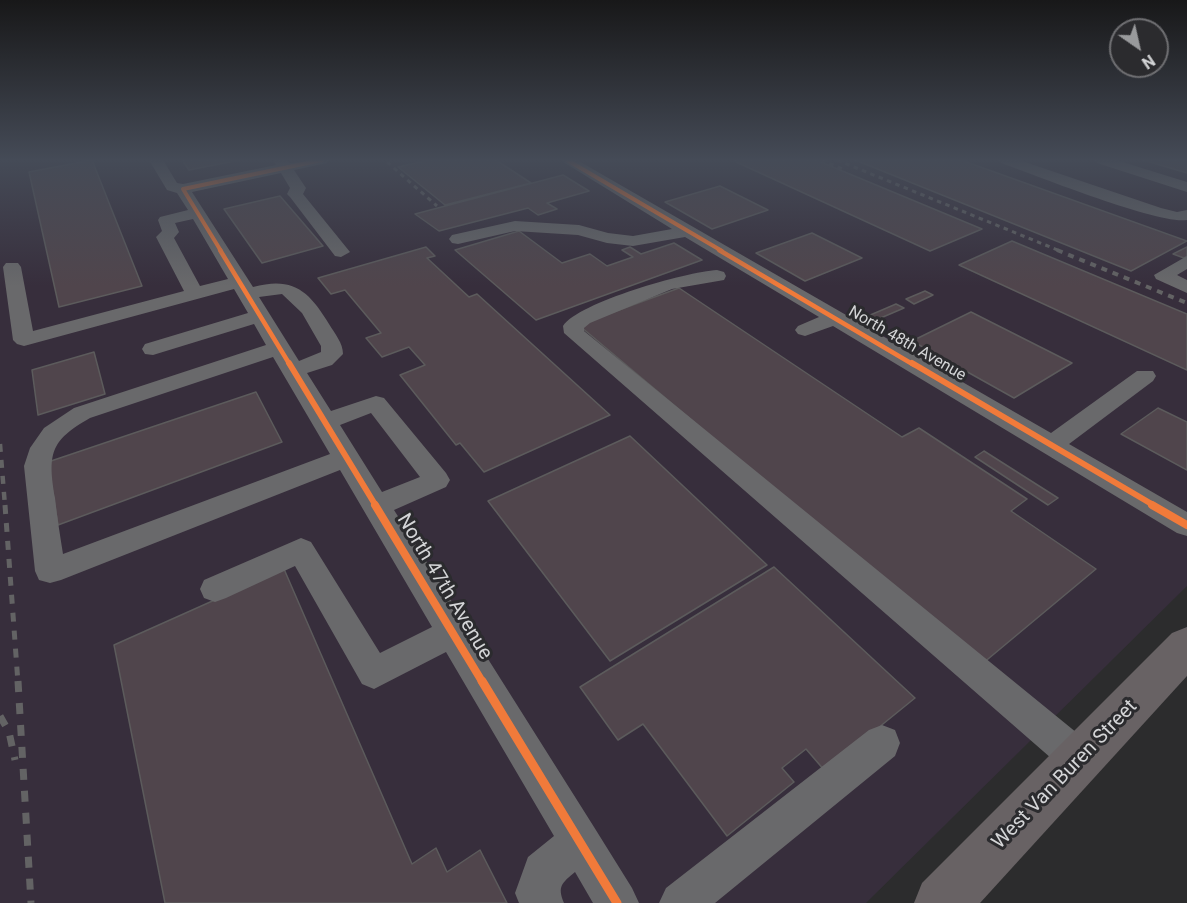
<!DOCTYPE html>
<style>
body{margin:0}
#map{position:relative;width:1187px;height:903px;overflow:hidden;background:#2c2c2d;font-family:Roboto,sans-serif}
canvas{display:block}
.north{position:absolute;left:1109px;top:18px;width:60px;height:60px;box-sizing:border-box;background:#2b2b2e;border:2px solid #6f6f72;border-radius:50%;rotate:146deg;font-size:16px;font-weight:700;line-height:24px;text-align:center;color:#d4d5d7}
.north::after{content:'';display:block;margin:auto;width:21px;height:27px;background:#999a9c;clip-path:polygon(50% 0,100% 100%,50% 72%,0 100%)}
</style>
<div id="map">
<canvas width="1187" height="903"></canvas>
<div class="north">N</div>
</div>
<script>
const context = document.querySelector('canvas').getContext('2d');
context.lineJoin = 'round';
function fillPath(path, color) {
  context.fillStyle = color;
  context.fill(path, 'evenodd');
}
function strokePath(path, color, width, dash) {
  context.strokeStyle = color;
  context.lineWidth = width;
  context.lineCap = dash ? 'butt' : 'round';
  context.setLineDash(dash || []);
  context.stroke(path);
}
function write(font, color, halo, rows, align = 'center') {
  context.font = font + ' Roboto,sans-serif';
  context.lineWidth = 6;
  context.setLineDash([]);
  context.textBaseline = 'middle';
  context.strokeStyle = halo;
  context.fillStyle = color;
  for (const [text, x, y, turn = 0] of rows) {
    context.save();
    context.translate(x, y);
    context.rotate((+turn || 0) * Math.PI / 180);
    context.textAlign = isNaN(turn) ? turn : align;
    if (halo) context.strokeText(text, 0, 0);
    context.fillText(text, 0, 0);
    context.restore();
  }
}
const industrial = new Path2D(`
 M0 160H1187V586L866 903H0Z`);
const building = new Path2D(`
 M92 160 142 286 59 307 29 172Z
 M182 160H240L189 170Z
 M429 160H496L531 183 445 205 398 167Z
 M739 160H816L982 229 930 251 734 161Z
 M855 160H961L1187 241 1131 271Z
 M1143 160H1187V173Z
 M563 175 589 191 547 203 557 209 538 215 528 208 439 231 415 214Z
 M720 186 768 210 712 229 665 202Z
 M280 196 323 246 262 263 224 209Z
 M519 231 562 263 590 254 607 266 633 257 622 250 630 247 641 254 674 243 702 260 536 320 455 250Z
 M812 233 862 258 805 281 756 253Z
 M1012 241 1187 314V370L959 265Z
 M426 247 435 256 427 258 469 297 477 294 610 415 484 472 460 443 456 445 400 375 425 365 409 347 382 357 366 338 381 333 345 290 331 294 318 278Z
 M1187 247V256L1184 258 1173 254Z
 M679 288 902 437 919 428 1027 499 1011 511 1096 569 982 664 581 327V324Z
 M925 291 933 295 914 304 906 299Z
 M896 304 904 308 876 320 868 316Z
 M971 312 1072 363 1014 398 912 341Z
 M94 352 105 394 38 415 32 370Z
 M256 392 282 442 58 525 48 462Z
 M1158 408 1187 422V470L1121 434Z
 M630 436 767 565 610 661 488 501Z
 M984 451 1058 498 1048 505 975 457Z
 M774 567 915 698 825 771 806 749 782 768 794 782 727 836 643 724 618 740 580 687Z
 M284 569 412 864 436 848 447 872 480 850 507 903H165L114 645Z`);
const minor = new Path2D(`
 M149 160H163L177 183 183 184 276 165 273 160H287L289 163 329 160 327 163 294 170 306 188 303 194 350 252 341 257 335 256 290 197 287 194 290 188 281 173 192 192 253 287C293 276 309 291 329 324 335 334 343 343 343 354L332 365 307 373 331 411 376 396 384 398 446 473 450 480 446 487 394 510 594 827 632 888 639 903H593L575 872C562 883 557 886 564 903H519L515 893 528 857 554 836 446 652 374 689 362 684 295 566 226 598 215 602 204 598 200 589 204 580 301 538 311 542 380 653 432 627 340 470 61 580 50 583 39 580 35 571 24 466 30 448 44 428 74 408 266 345 254 324 153 355 145 354 142 349 145 344 248 313 234 289 24 346 17 344 13 340 3 267 6 263H18L21 267 33 331 184 291 156 237 162 231 158 220 160 217 188 210 177 193 167 190ZM193 219 228 279 200 286 174 238 179 232 175 223ZM282 294 302 313 321 346V352L299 361 259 297ZM273 357 330 454 63 554C60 535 57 517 55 498 48 455 49 441 90 418ZM371 413 420 477 382 492 340 425Z
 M560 160H577L1051 433 1137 371H1153L1156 376 1153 381 1069 444 1187 512V536L1177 533 833 326 805 336 798 334 795 330 798 326 819 317 685 237 633 246 607 243 578 235 515 231 458 244 452 243 449 239 452 235 515 221 579 225 608 233 633 236 672 229Z
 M999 160H1019L1161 208 1177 212 1187 210V220C1159 225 1035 175 1001 163Z
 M1095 160H1116L1187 182V192L1097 163Z
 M1187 256V269L1177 275 1187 280V293L1156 279 1154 275Z
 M717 270 724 272 726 276 724 280 672 289 590 323 584 328V331L1093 746 1099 759 1093 772 1080 778 1067 772 564 333 563 326C579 302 686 272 717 270Z
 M882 725 895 730 900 743 895 756 715 903H659L666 888 869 730Z`);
const major = new Path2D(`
 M1187 627V676L980 903H914L922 883 1172 633Z`);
const railFar4 = new Path2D(`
 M821 160 843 169
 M837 160 1060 251
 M387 162 437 206`);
const railFar3 = new Path2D(`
 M1057 250 1187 303`);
const railFar2 = new Path2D(`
 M0 444 5 506`);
const railFar1 = new Path2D(`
 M5 505 18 683`);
const rail = new Path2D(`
 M18 681 31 903
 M0 716 9 732 15 760`);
const cyclewayFar4 = new Path2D(`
 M567 160 722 251
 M221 251 183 189 322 160`);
const cyclewayFar3 = new Path2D(`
 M220 250 290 365
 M719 250 914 365`);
const cyclewayFar2 = new Path2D(`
 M289 363 376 506
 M912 363 1155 506`);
const cyclewayFar1 = new Path2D(`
 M375 505 483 683
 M1152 505 1187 525`);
const cycleway = new Path2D(`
 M482 681 617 903`);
const streetNames = [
 ["North 48th Avenue",907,344,30]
];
const nearStreetnames = [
 ["North 47th Avenue",444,587,59],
 ["West Van Buren Street",1065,775,-46]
];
fillPath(industrial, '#372e3c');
fillPath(building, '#50454c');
strokePath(building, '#5c5b5c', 1.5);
fillPath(minor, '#69696b');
fillPath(major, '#686264');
strokePath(railFar4, '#636364', 3, [4.5, 4.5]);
strokePath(railFar3, '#636364', 4, [6, 6]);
strokePath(railFar2, '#636364', 4.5, [8, 8]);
strokePath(railFar1, '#636364', 5, [9, 9]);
strokePath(rail, '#636364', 7, [11, 11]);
strokePath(cyclewayFar4, '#f17a3a', 4);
strokePath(cyclewayFar3, '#f17a3a', 4.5);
strokePath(cyclewayFar2, '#f17a3a', 6);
strokePath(cyclewayFar1, '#f17a3a', 8);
strokePath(cycleway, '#f17a3a', 9);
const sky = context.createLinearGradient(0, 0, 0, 286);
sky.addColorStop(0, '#181819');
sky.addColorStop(0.56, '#454b57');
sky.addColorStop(1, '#454b5700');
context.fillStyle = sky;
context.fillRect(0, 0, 1187, 286);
write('16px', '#d4d5d7', '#2b2b2e', streetNames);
write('20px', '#d4d5d7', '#2b2b2e', nearStreetnames);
</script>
